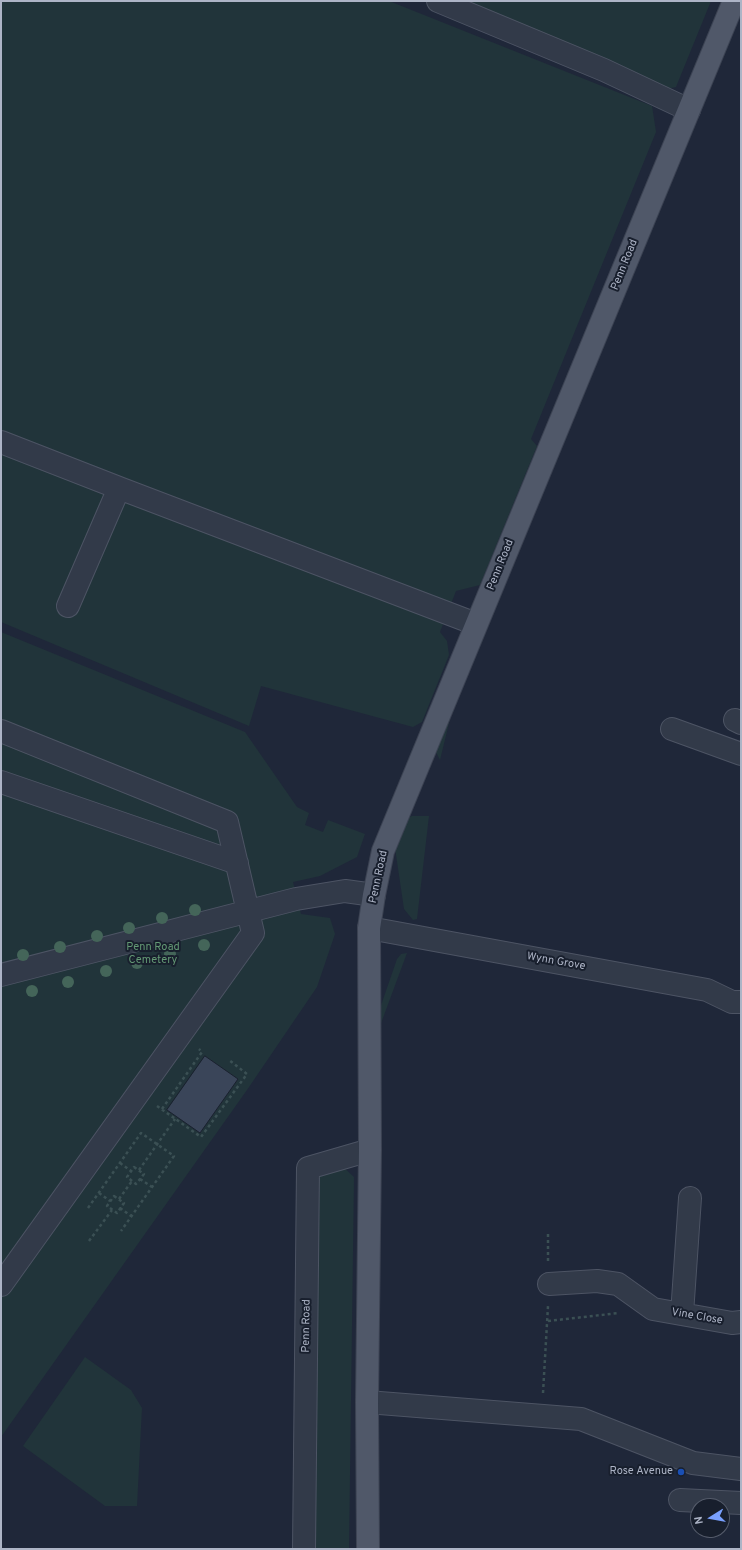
<!DOCTYPE html>
<style>
body{margin:0}
#map{position:relative;width:742px;height:1550px;overflow:hidden;background:#1f2739;font-family:Overpass,sans-serif}
canvas{display:block}
.frame{position:absolute;inset:0;border:2px solid #adb4c6;pointer-events:none}
.north{position:absolute;left:690px;top:1498px;width:40px;height:40px;box-sizing:border-box;background:#181f2d;border:1px solid #545b6a;border-radius:50%;rotate:259deg;font-size:11px;font-weight:700;line-height:16px;text-align:center;color:#adb4c6}
.north::after{content:'';display:block;margin:auto;width:14px;height:18px;background:#79a0fe;clip-path:polygon(50% 0,100% 100%,50% 72%,0 100%)}
</style>
<div id="map">
<canvas width="742" height="1550"></canvas>
<div class="frame"></div>
<div class="north">N</div>
</div>
<script>
const context = document.querySelector('canvas').getContext('2d');
context.lineJoin = 'round';
function fillPath(path, color) {
  context.fillStyle = color;
  context.fill(path, 'evenodd');
}
function strokePath(path, color, width, dash) {
  context.strokeStyle = color;
  context.lineWidth = width;
  context.lineCap = dash ? 'butt' : 'round';
  context.setLineDash(dash || []);
  context.stroke(path);
}
function write(font, color, halo, rows, align = 'center') {
  context.font = font + ' Overpass,sans-serif';
  context.lineWidth = 4;
  context.setLineDash([]);
  context.textBaseline = 'middle';
  context.strokeStyle = halo;
  context.fillStyle = color;
  for (const [text, x, y, turn = 0] of rows) {
    context.save();
    context.translate(x, y);
    context.rotate((+turn || 0) * Math.PI / 180);
    context.textAlign = isNaN(turn) ? turn : align;
    if (halo) context.strokeText(text, 0, 0);
    context.fillText(text, 0, 0);
    context.restore();
  }
}
const green = new Path2D(`
 M1 1H389L652 106 656 132 531 439 537 446 480 585 456 591 440 632 447 641 449 655 422 722 413 727 261 686 249 726 1 622Z
 M428 1H711L676 87 653 92Z
 M1 632 245 732 297 807 309 813 305 825 323 832 328 820 365 834 357 857 320 876 293 882 301 914 330 918 335 934 317 987 247 1090 1 1437Z
 M450 719 440 760 434 748Z
 M412 816H429L417 919 413 920 404 909 395 848 406 819Z
 M407 953 380 1026 378 1014 397 959 401 954Z
 M341 1165 354 1177 349 1549H311L313 1183 320 1172Z
 M85 1357 131 1390 142 1408 137 1506H105L23 1446Z`);
const building = new Path2D(`
 M205 1056 238 1079 200 1133 167 1110Z`);
const path = new Path2D(`
 M157 1106 201 1137 247 1074 229 1060
 M162 1109 202 1052 199 1049
 M120 1163 131 1171
 M134 1167 144 1174 136 1184 127 1177Z
 M139 1170 175 1119
 M140 1179 152 1187
 M99 1193 110 1201
 M114 1196 124 1203 117 1213 107 1206Z
 M119 1199 132 1181
 M88 1208 141 1133 174 1156 121 1231
 M120 1208 131 1216
 M548 1234V1261
 M89 1241 112 1210
 M548 1321 619 1313
 M543 1393 548 1306`);
const minor = new Path2D(`
 M438 1 604 70 689 110
 M1 442 119 488 68 606
 M119 488 476 624
 M735 720 741 723
 M672 729 741 754
 M1 731 227 822 253 933 1 1285
 M1 782 237 863
 M369 928 707 990 732 1002H741
 M1 975 296 899 345 891 374 895
 M549 1284 597 1281 618 1284 653 1309 732 1323 741 1322
 M682 1314 690 1198
 M367 1402 581 1419 693 1463 741 1469
 M680 1500 741 1503
 M304 1549 308 1168 370 1150`);
const major = new Path2D(`
 M368 1549 367 1402 370 1150 369 928 374 895 383 851 734 1`);
const trees = [
 [195,910],
 [162,918],
 [129,928],
 [97,936],
 [204,945],
 [60,947],
 [170,954],
 [23,955],
 [137,963],
 [106,971],
 [68,982],
 [32,991]
];
const markers = [
 [681,1472,4,"#1a4fb4"]
];
const streetNames = [
 ["Penn Road",625,265,-68],
 ["Penn Road",501,565,-68],
 ["Penn Road",379,877,-78],
 ["Wynn Grove",556,962,10],
 ["Vine Close",697,1317,10],
 ["Penn Road",307,1326,-89]
];
const parkNames = [
 ["Penn Road",153,948],
 ["Cemetery",153,961]
];
const poiNames = [
 ["Rose Avenue",673,1472]
];
fillPath(green, '#21343a');
fillPath(building, '#3a4559');
strokePath(building, '#1a212f', 1);
strokePath(minor, '#4d5464', 24);
strokePath(major, '#3c4353', 24);
strokePath(path, '#3b5054', 2.5, [3, 3]);
strokePath(minor, '#323a49', 22);
strokePath(major, '#505869', 22);
context.fillStyle = '#446559';
for (const [x, y] of trees) {
  context.beginPath();
  context.arc(x, y, 6, 0, 2 * Math.PI);
  context.fill();
}
for (const [x, y, r, color] of markers) {
  const dot = new Path2D();
  dot.arc(x, y, r, 0, 2 * Math.PI);
  context.fillStyle = color;
  context.fill(dot);
  strokePath(dot, '#181f2d', 1.5);
}
write('11px', '#adb4c6', '#181f2d', streetNames);
write('11px', '#639874', '#181f2d', parkNames);
write('11px', '#adb4c6', '#181f2d', poiNames, 'right');
</script>
